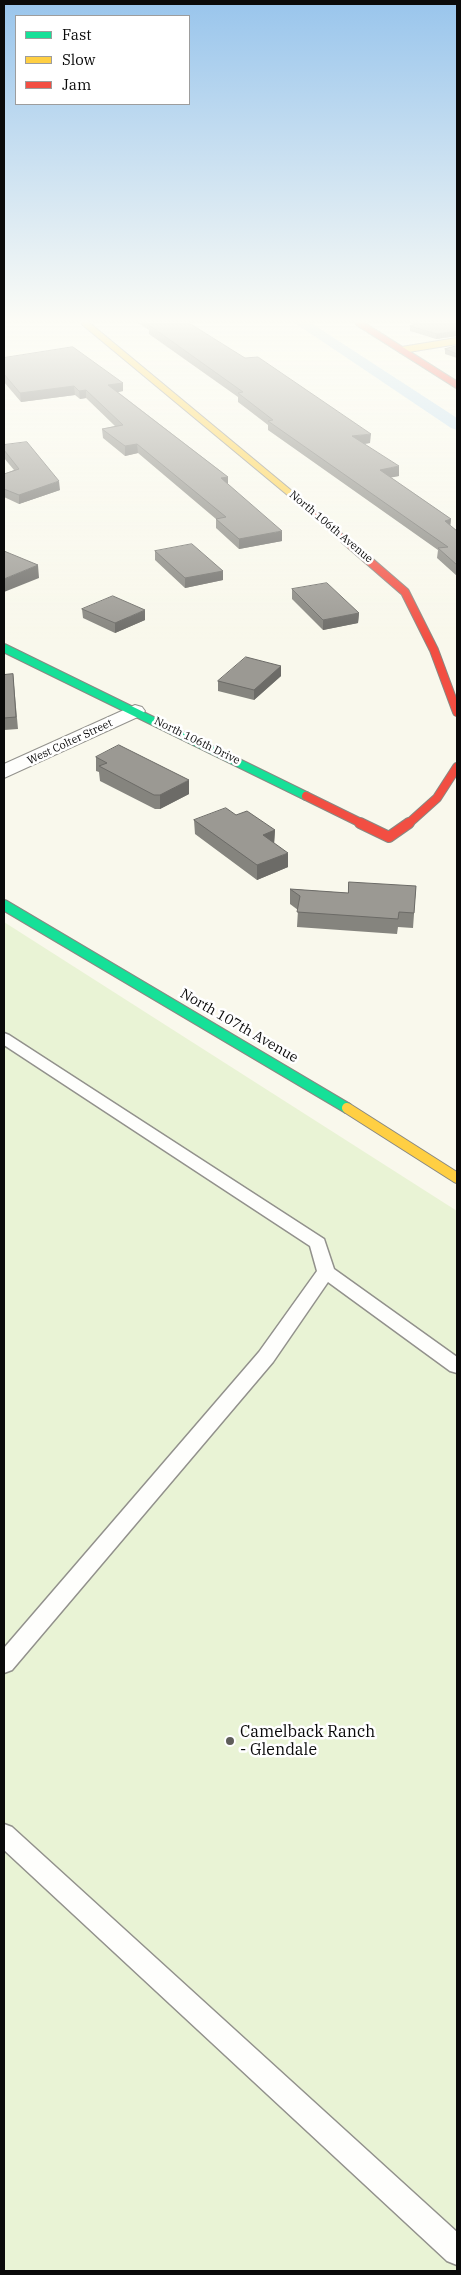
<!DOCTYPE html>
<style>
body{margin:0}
#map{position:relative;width:461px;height:2275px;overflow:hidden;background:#f9f8ec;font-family:"IBM Plex Serif",serif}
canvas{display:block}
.frame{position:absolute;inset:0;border:5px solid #0a0a0a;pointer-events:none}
.legend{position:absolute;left:15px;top:15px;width:175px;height:90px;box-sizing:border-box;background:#fff;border:1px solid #9d9d9d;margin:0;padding:6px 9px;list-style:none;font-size:15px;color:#0a0a0a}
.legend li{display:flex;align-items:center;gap:10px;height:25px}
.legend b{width:25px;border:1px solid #9d9d9d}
</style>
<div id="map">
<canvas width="461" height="2275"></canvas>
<div class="frame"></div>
<ul class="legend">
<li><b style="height:6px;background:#16e098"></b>Fast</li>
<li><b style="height:6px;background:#ffcf43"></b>Slow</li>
<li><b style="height:6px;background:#f24e42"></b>Jam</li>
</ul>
</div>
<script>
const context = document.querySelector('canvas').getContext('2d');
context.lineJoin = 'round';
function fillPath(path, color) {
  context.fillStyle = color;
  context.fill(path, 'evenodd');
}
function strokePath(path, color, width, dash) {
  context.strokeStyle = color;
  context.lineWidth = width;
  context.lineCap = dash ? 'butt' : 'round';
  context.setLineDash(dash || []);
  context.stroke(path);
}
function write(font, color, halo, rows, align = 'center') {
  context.font = font + ' "IBM Plex Serif",serif';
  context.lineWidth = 5;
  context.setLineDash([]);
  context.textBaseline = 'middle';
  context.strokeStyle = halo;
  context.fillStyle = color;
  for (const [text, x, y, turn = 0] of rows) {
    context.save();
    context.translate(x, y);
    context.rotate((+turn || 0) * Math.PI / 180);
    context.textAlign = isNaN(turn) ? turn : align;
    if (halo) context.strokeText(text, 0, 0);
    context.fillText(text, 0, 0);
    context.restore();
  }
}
const pitch = new Path2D(`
 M4 922 457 1211V2271H4Z`);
const canal = new Path2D(`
 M295 323H311L457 418V430L451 428Z`);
const lane = new Path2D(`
 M4 1033 9 1035 324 1239 334 1269 457 1357V1373L450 1371 328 1282 273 1362 12 1670 4 1673V1648L259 1352 317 1271 310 1246 4 1045Z
 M4 1824 12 1827 457 2232V2265L447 2261 4 1850Z`);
const street = new Path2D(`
 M135 705 142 707 145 711 142 715 4 778V764Z`);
const fastFar1 = new Path2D(`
 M4 648 306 796`);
const fast = new Path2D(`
 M4 905 347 1108`);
const slowFar1 = new Path2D(`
 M85 323 309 509
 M402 350 457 341`);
const slow = new Path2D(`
 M347 1108 457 1178`);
const jamFar2 = new Path2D(`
 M359 323 457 385
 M309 509 347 542`);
const jamFar1 = new Path2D(`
 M345 540 405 592 434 650 457 712
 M306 796 363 824
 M408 824 437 798 457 767`);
const jam = new Path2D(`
 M360 823 389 837 409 823`);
const wall = new Path2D(`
 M138 323H189L370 443 363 444 399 476 390 477 451 519 450 525 457 531V576L437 558 438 550 268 430V425L238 402V397L149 334V330Z
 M409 323H457V336L436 339 410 331V326L414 325Z
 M457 346V358L445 354V349Z
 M4 358 123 383V391L118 392 228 477V484L282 541 239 549 216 528V519L138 453 125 456 103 438 102 429 115 426 86 398 80 399 75 395 21 402 4 382Z
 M4 445 60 490 19 504 4 497V474L14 470 4 458Z
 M155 551 223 571V580L185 588 155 560Z
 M292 589 359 613 358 623 323 630 292 599Z
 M82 609 145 620 115 633 83 618Z
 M281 666V676L254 700 218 691V681Z
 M13 674 18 729 4 730V675Z
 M96 757 189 794 160 809H155L100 781 99 772 96 771Z
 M236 815 275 830 274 843 288 867 257 880 195 834 194 820Z
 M416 886 413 928 398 927 397 934 297 927 298 910 290 904V889L348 893Z`);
const shadedWall = new Path2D(`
 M457 331V336L436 339 437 334Z
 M123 383V391L108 394V385Z
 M74 386 75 395 21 402 20 393Z
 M86 390V398L80 399 79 391Z
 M371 434 370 443 351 446 352 436Z
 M137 444 138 453 125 456V446Z
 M399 466V476L379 480 380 470Z
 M228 477V486L221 478Z
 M59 481 60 490 19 504V495Z
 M451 519 450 529 445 521Z
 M282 531V541L239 549V539Z
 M38 565 39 578 4 592V579Z
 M223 571V580L185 588V578Z
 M145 610V620L115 633V623Z
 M359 613 358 623 323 630V620Z
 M281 666V676L254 700V690Z
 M189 780V794L160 809V795Z
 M275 830 274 845 263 835Z
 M288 853V867L257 880V865Z`);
const building = new Path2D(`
 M149 323H189L245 358 258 357 371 434 352 436 399 466 380 470 451 519 445 521 457 531V565L438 548 448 547 268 421 273 420 238 393 243 392 149 325Z
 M420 323H457V331L437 334 410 326Z
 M457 346V354L445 349Z
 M73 347 123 383 108 385 228 477 221 478 282 531 239 539 216 519 226 517 137 444 125 446 102 429 123 425 86 390 79 391 74 386 20 393 4 374V358Z
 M27 442 59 481 19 495 4 489V474L19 469 4 450V445Z
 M192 544 223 571 185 578 155 551Z
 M4 551 38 565 4 579Z
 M327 583 359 613 323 620 292 589Z
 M113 596 145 610 115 623 82 609Z
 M246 657 281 666 254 690 218 681Z
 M13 674 16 717 4 718V675Z
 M119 745 189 780 160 795H154L99 766 107 763 96 757Z
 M226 808 236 815 247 811 275 830 263 835 288 853 257 865 194 820Z
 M349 882 416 886 414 913 399 912 398 919 297 912 300 896 290 889 348 893Z`);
const markers = [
 [230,1741,5,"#5e5d59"]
];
const farStreetnames = [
 ["North 106th Avenue",331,527,40],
 ["North 106th Drive",197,741,26],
 ["West Colter Street",70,742,-25]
];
const streetNames = [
 ["North 107th Avenue",239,1026,30]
];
const nearPoinames = [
 ["Camelback Ranch",240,1732],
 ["- Glendale",240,1750]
];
fillPath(pitch, '#e9f3d5');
fillPath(canal, '#c3def2');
strokePath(lane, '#92918c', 3);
strokePath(street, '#92918c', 2);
strokePath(fastFar1, '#888882', 10);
strokePath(fast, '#888882', 12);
strokePath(slowFar1, '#888882', 8);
strokePath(slow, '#888882', 12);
strokePath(jamFar2, '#888882', 8);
strokePath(jamFar1, '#888882', 10);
strokePath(jam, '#888882', 12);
fillPath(lane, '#fefefc');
fillPath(street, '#fefefc');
strokePath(fastFar1, '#16e098', 8);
strokePath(fast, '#16e098', 10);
strokePath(slowFar1, '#ffcf43', 6);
strokePath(slow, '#ffcf43', 10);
strokePath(jamFar2, '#f24e42', 6);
strokePath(jamFar1, '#f24e42', 8);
strokePath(jam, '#f24e42', 10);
fillPath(wall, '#85847e');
fillPath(shadedWall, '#6c6b67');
fillPath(building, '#9b9993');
strokePath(building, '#6c6b67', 1);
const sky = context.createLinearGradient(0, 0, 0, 642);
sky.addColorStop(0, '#99c5ec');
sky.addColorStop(0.5, '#fcfcf6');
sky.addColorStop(1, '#fcfcf600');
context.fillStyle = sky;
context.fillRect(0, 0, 461, 642);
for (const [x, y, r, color] of markers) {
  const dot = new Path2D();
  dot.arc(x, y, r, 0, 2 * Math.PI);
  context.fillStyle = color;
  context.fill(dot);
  strokePath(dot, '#fff', 2);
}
write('11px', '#0a0a0a', '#fff', farStreetnames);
write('14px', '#0a0a0a', '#fff', streetNames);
write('16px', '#0a0a0a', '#fff', nearPoinames, 'left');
</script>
